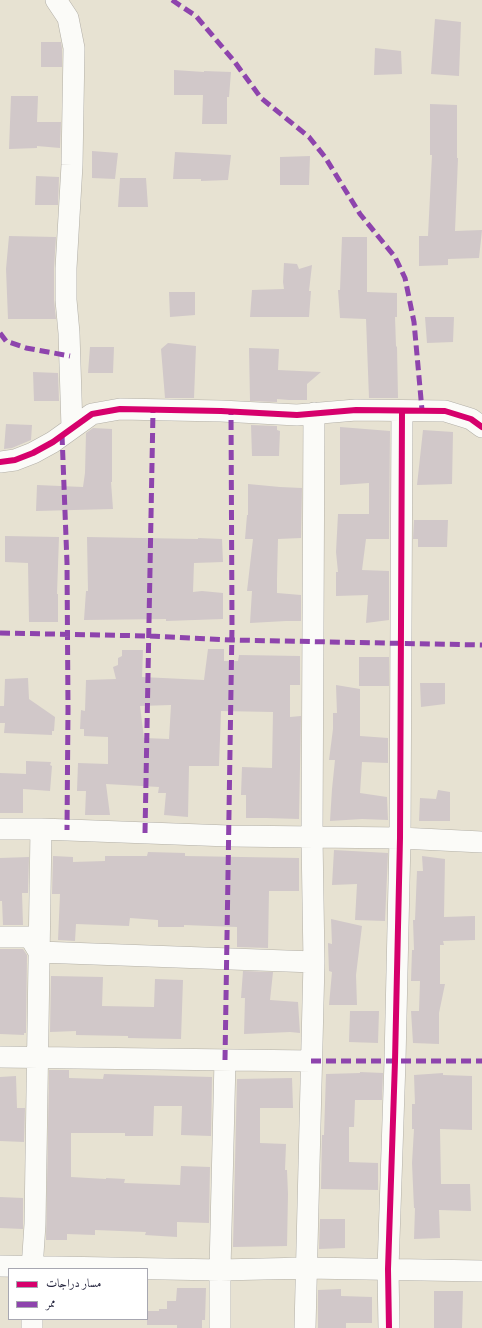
<!DOCTYPE html>
<meta charset="utf-8">
<style>
body{margin:0}
#map{position:relative;width:482px;height:1328px;overflow:hidden;background:#e7e2d2;font-family:Vollkorn,Amiri,serif}
canvas{display:block}
.legend{position:absolute;left:8px;top:1268px;width:140px;height:52px;box-sizing:border-box;background:#fff;border:1px solid #a7a7b1;margin:0;padding:5px 7px;list-style:none;font-size:12px;color:#22223b}
.legend li{display:flex;align-items:center;gap:8px;height:20px}
.legend b{width:20px;border:1px solid #a7a7b1}
</style>
<div id="map">
<canvas width="482" height="1328"></canvas>
<ul class="legend">
<li><b style="height:5px;background:#d6006c"></b>مسار دراجات</li>
<li><b style="height:5px;background:#8e44ad"></b>ممر</li>
</ul>
</div>
<script>
const context = document.querySelector('canvas').getContext('2d');
context.lineJoin = 'round';
function fillPath(path, color) {
  context.fillStyle = color;
  context.fill(path, 'evenodd');
}
function strokePath(path, color, width, dash) {
  context.strokeStyle = color;
  context.lineWidth = width;
  context.lineCap = dash ? 'butt' : 'round';
  context.setLineDash(dash || []);
  context.stroke(path);
}
const building = new Path2D(`
 M435 19 461 22 459 76 431 74Z
 M41 42H61L62 49V67H41Z
 M375 48 401 51 402 74 374 75Z
 M174 70 204 72V71L231 72 229 97H227V124H202L203 95H174Z
 M11 96H38L37 122H61L60 148 37 146V148L9 149Z
 M430 104 457 105V158H458L455 231 482 230 479 258 448 259V265L419 266V236H428L432 155H430Z
 M92 151 118 153 115 179 92 178Z
 M175 152 231 155 228 180 201 181V179H173Z
 M310 156 309 185H280V157Z
 M36 176 59 177 58 205H35Z
 M120 178H146L148 207H118Z
 M9 236 56 237 54 268V300L56 319H8L6 269Z
 M342 237H367V292L397 293V317H395L396 346 397 347 398 398H369L366 319 340 318 338 290H340Z
 M284 263 297 264 299 269 312 265 309 291H311L309 317H250L252 290 284 289 283 282Z
 M169 292H195V315L170 317Z
 M425 317H454L453 342 427 343Z
 M168 343 196 346 194 398H165L161 349Z
 M90 347H114L113 373H88Z
 M249 348 279 349 278 370 321 372 307 384V400H289L277 399V402L250 401Z
 M33 372 58 373 59 401H34Z
 M6 424 32 425 31 440 12 448 4 449Z
 M251 425 277 426V430L280 431 279 456H252Z
 M340 427 390 431 389 539H366L362 570 389 571V620L366 623 368 595 336 596V572H338L336 552 338 514H369V483L340 485Z
 M93 428 112 429V482H111L113 509 36 511 37 485 83 487 85 473 86 433Z
 M423 430 453 432 452 484 417 485Z
 M248 484 280 487 302 488 301 538 278 539 277 579V593L301 595V621H286L250 623 252 591H247L253 539H245L247 515H248Z
 M414 520H448L447 547H418V539H413Z
 M5 536 59 537 57 594H58V622H29L28 563 5 562Z
 M87 537 198 539V538L222 539 223 562 194 563 193 592 202 591 223 593V619L166 621V619L84 620 86 591H88Z
 M208 649H224V661H238L239 655 300 656V685H290V717L301 716 299 819 266 818H246V795H241L242 767 272 768 273 712 221 711 219 766H189L188 817 164 815 166 793H158L159 787 106 784 110 815H85L86 791H77L78 763 108 764V737L84 736V729H80L81 710 85 711 86 680 116 679 113 667 118 665V658L122 656V650H143L142 677 204 680ZM171 705 169 739 144 738 140 706Z
 M359 657H389V686H359Z
 M28 678 29 699 55 717 54 731H52V735L4 733 5 723H0V706H4L5 679Z
 M420 683H445V704L421 707Z
 M336 685 360 689V736L388 738V763L362 762 360 793 387 797 388 820 362 819 330 821 332 789 335 760H329L333 729V713H337Z
 M26 761 51 762 50 765 52 766 50 791 23 789V813H0V773L26 774Z
 M438 790 450 792V821H419L420 798 436 799Z
 M334 850 388 853 385 921 355 920 357 884 332 885Z
 M148 852 185 853V856L299 858V891H269L268 948 237 947V927L184 925V927H158V920L130 918 129 926 76 924 75 941 58 940 60 894H52L53 856 73 857V862L105 861V856H147Z
 M422 856 445 859 444 917 475 916V940L443 941 444 945H440V984H445L439 1013V1044L413 1043 411 1011H419L420 981H411L412 950H414L413 920H415L417 871H423Z
 M29 857 28 893H22L23 925H3L2 901H0V858Z
 M331 919 362 926 356 975 357 1005H329L332 972 329 971 328 943 332 944Z
 M0 949H23L27 955 26 1033H24V1035L0 1034Z
 M243 971 273 972 270 1000 298 1002 300 1033 290 1032 244 1034 245 998H241Z
 M51 976 103 977 102 1006 154 1007 155 979 183 980 181 1039 128 1038V1036L76 1035V1031L50 1032Z
 M350 1011H379L378 1043 349 1042Z
 M49 1070H69V1078L103 1079 104 1074 212 1077 211 1136 181 1135 182 1106H154L153 1136H125V1133H71V1177L106 1179V1178L125 1179 124 1183 180 1185 181 1166 210 1167 209 1223 177 1222V1237L145 1235 146 1232 95 1230V1235L67 1234V1240H46Z
 M360 1072 383 1073 382 1100H355L354 1127H349V1162L378 1163V1190L321 1189 322 1135H324L326 1074 360 1073Z
 M443 1073V1075L472 1076V1130L440 1129 441 1184H470L471 1211 439 1210 440 1238 414 1239 415 1208H414L412 1163 414 1129H412V1104H415L414 1075Z
 M16 1076 17 1108H25L24 1142 0 1141V1077Z
 M292 1078 293 1108H260V1143L286 1144 285 1170H287L288 1194 287 1246 233 1247 237 1079Z
 M0 1197 23 1198V1229L0 1228Z
 M320 1219H345V1248L319 1249Z
 M177 1288H206L205 1320H202V1328H177V1325H147V1311H159V1309H167V1301H176Z
 M341 1289V1296L372 1297V1323H346V1328H318V1290Z
 M434 1291H463L462 1328H434Z`);
const minor = new Path2D(`
 M56 0 68 18 74 48 72 165 66 268V300L69 333 72 428
 M0 462 15 460 33 453 53 442 92 414 120 409 221 411 297 415 356 410 445 411 471 419 482 427
 M0 829H41L229 836 400 838 482 842
 M0 937H30L39 952 314 962
 M0 1057 311 1061
 M0 1266 220 1270 307 1268 482 1271
 M32 1269 35 1224 41 829
 M32 1319V1328
 M220 1328V1270L225 1060
 M305 1328 314 962 312 837 314 413
 M389 1328 388 1269 395 1061 400 838 402 411`);
const quiet = new Path2D(`
 M172 0 196 16 234 61 261 98 309 137 325 157 360 214 395 257 405 278 414 322 422 410
 M0 333 6 341 26 348 70 356
 M62 435 67 563 68 709 67 830
 M0 633 150 636 232 640 482 645
 M145 833 153 411
 M225 1060 232 627 231 411
 M311 1061H482`);
const cycleway = new Path2D(`
 M0 462 15 460 33 453 53 442 92 414 120 409 221 411 297 415 356 410 445 411 471 419 482 427
 M389 1328 388 1269 395 1061 400 838 402 411`);
fillPath(building, '#d1c8c9');
strokePath(minor, '#b2afa7', 22);
strokePath(minor, '#fbfbf8', 21);
strokePath(quiet, '#8e44ad', 5, [10, 5]);
strokePath(cycleway, '#d6006c', 6);
</script>
